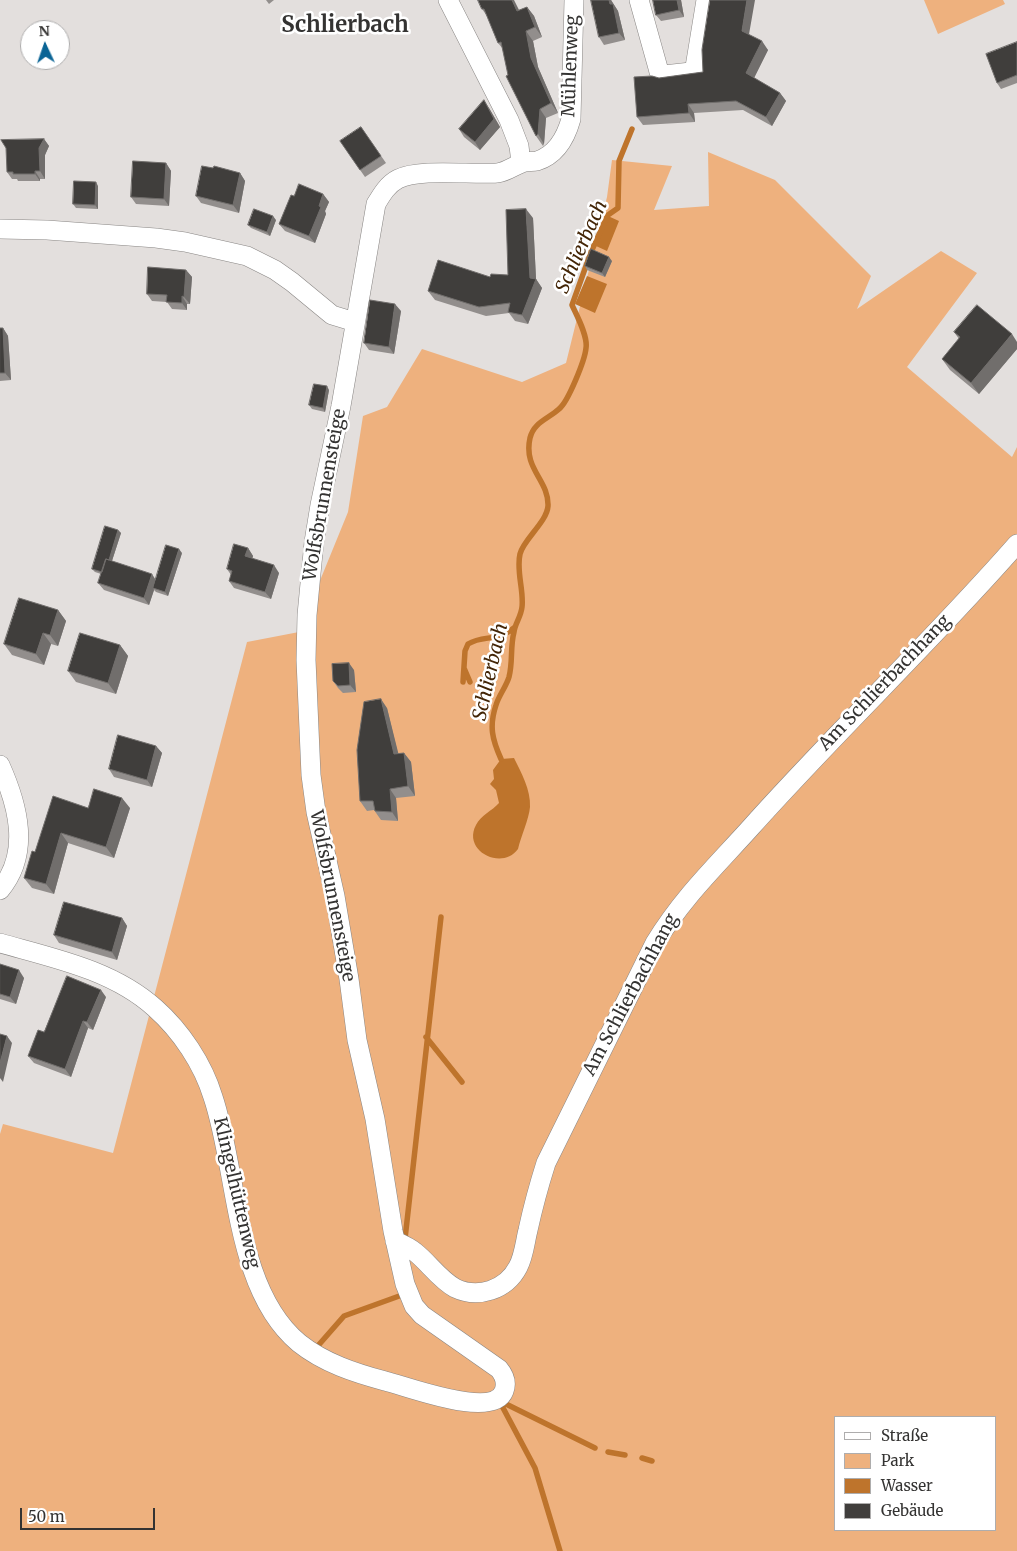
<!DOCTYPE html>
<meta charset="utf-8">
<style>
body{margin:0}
#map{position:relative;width:1017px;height:1551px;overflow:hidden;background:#e3dfdd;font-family:Merriweather,serif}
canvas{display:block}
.legend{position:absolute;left:834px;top:1416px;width:162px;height:115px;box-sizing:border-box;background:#fff;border:1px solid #aeadad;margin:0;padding:6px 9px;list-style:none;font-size:15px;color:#343332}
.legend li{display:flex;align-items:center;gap:10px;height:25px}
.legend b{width:25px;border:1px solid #aeadad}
.north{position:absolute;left:20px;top:20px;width:50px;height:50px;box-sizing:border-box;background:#fff;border:1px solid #aeadad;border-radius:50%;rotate:357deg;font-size:14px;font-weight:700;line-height:20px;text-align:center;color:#343332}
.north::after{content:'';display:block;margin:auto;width:18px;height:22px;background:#0a6495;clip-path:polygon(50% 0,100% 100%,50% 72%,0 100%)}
.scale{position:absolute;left:20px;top:1508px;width:135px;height:22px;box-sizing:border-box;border:2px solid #343332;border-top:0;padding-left:6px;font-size:15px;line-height:18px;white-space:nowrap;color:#343332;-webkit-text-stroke:4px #fff;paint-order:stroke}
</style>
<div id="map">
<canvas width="1017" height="1551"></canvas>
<ul class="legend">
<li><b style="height:6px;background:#fff"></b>Straße</li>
<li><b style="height:14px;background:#eeb17e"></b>Park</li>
<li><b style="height:14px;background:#be742c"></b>Wasser</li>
<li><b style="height:14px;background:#403e3c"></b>Gebäude</li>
</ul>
<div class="north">N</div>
<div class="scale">50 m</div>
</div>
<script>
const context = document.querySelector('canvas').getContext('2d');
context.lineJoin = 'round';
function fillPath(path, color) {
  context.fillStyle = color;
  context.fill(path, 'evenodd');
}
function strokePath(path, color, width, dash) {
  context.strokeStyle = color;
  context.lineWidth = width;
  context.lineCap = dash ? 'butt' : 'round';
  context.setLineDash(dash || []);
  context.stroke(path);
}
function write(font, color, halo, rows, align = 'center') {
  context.font = font + ' Merriweather,serif';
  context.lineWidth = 5;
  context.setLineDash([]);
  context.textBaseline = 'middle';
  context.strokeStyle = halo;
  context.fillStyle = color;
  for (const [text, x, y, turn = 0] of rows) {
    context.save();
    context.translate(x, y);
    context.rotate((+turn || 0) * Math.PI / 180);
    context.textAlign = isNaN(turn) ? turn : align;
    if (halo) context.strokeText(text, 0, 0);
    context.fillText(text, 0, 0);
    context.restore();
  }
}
const green = new Path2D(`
 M924 0H1003L1005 4 938 34Z
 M708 152 775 180 871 276 857 309 941 251 977 273 907 367 1012 457 1017 447V1551H0V1134L3 1124 113 1153 247 642 299 632 348 512 363 416 387 407 422 349 522 382 566 363 607 197 612 160 672 166 654 210 709 206ZM836 1417H996V1530H836Z`);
const water = new Path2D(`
 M608 216 619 221 607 251 596 246Z
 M587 276 607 284 595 313 575 304Z
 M514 758C521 772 531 790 530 807 529 819 521 836 518 849 502 871 462 851 476 825 481 815 492 811 499 803L496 790 490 784 494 779 493 770 501 759Z`);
const stream = new Path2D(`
 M464 668 470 682
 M463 682 465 651 468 644C484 634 497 643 515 627
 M501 759C492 739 489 726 496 705 499 695 506 687 509 677 513 662 510 647 514 632 515 623 521 617 522 607 524 590 516 571 520 554 523 540 547 522 548 506 549 480 523 469 530 438 534 422 548 419 559 409 568 402 585 360 586 348 588 336 577 316 572 305L591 252 608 215 618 208 619 161 632 129
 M426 1037 462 1082
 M405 1239 441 917
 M316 1348 344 1316 402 1295
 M506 1404 595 1448
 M502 1406 535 1468 560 1551
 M608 1452 625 1455
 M642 1458 652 1461`);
const street = new Path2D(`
 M448 0 509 120 519 146 521 163
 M639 0 658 68 659 72 664 75 691 72 695 67 706 0
 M0 229 47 230 156 238 185 242 247 256 275 270 292 282 332 315 355 322
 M0 765C18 805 31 853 0 890
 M0 943C53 958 113 970 155 1008 181 1031 203 1064 213 1097 238 1171 234 1289 299 1343 324 1363 355 1373 385 1381 407 1386 493 1420 504 1391 507 1383 504 1375 499 1369L422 1315 414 1306 405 1284 393 1231 375 1119 357 1040 349 979 335 896 316 812 311 775 306 660 307 615 314 542 320 505 341 406 376 204C382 194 388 184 398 179 419 168 472 175 497 173 507 172 513 166 522 163 526 161 532 162 537 161 556 155 566 137 571 119L574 0
 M395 1241C402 1244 409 1247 415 1252 429 1263 439 1279 455 1288 478 1299 506 1290 518 1267 524 1256 525 1242 528 1230 533 1207 539 1185 546 1163L655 943C683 897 717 865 752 826 838 730 932 641 1017 544`);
const wall = new Path2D(`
 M266 0H274L269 4Z
 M478 0 519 10 527 7 534 16 542 37 533 41 538 67 558 113 546 118 544 144 543 146 536 136 508 75 503 49 498 43 487 16 482 9Z
 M591 0H611L618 11 625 40 604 45 599 37Z
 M653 0H681L684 17 661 21 656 15Z
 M749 35 768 50 754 78 780 93 786 101 772 126 743 110 694 113 695 122 643 125 637 117 659 78 703 72Z
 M1017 42V83L1001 89 997 83Z
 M489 108 500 127 480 150 464 137 459 129Z
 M361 127 386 163 365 177 340 141Z
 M44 139 49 146 45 155V179H40V181H18L17 179H12L7 172Z
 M166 163 171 171 169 206 136 204 131 197Z
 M213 168 240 173 245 181 239 213 201 203 196 196Z
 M98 186V209L76 208 73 204Z
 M323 194 329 202 325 211 326 214 315 243 285 231 279 224 294 196Z
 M533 218 536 279 542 288 528 324 515 321 509 313 486 316 435 300 428 291 508 275Z
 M276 220 270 236 251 228 248 225Z
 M612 261 605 277 587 270 585 266Z
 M186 270 192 277 190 304H187V310L172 309 167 302 152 301 147 294Z
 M401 311 394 354 369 350 364 343Z
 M0 328H3L8 336 11 380 0 381Z
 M954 332 1017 342V349L979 394 950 370 942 359 959 339Z
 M329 390 325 412 312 409 309 405Z
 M118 530 121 533 112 561 156 580 182 553 168 596 156 592 154 590 149 605 104 590 98 583 101 574 95 572 92 569Z
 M248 548 253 556 252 558 279 573 271 599 234 588 229 581 231 575 227 569Z
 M58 610 66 621 58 646 51 644 44 665 12 655 4 644Z
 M120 645 128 656 116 694 76 682 68 671Z
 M354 670 356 692 343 693 338 688 333 681Z
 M387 708 398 754 404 753 411 762 415 796 396 798 398 821 381 820 374 810 367 811 360 801Z
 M156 746 162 753 152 787 114 777 109 769Z
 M88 808H130L114 858 68 843 54 894 32 888 24 878 35 852Z
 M122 918 127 926 117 960 59 943 54 935Z
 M0 964 24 978 16 1004 0 999Z
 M106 997 93 1030 88 1028 71 1077 34 1063 28 1056 44 1032Z`);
const shadedWall = new Path2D(`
 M512 0H514L524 20 517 11Z
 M609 0H611L618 11 625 40 619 33Z
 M677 0H681L684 17 679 10Z
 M747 0H755L748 40 742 31Z
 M527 7 534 16 542 37 535 27Z
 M526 31 533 41 538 67 558 113 551 103 531 58Z
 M762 41 768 50 752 82 746 73Z
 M780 93 786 101 772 126 766 117Z
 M484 100 489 108 500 127 480 150 475 142Z
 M688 104 694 113 695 122 689 113Z
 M540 109 546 118 544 144 538 134Z
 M44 139 49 146 45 155V179L40 171 39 148Z
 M166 163 171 171 169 206 164 199Z
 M35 171 40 179V181L35 174Z
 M240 173 245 181 239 213 233 205Z
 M96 182 98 186V209L95 205Z
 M323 194 329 202 325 211 326 214 315 243 309 236Z
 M526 209 533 218 536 279 542 288 528 324 522 315 530 278Z
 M273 216 276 220 270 236 267 232Z
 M609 257 612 261 605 277 602 273Z
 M186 270 192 277 190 304 184 297Z
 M182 296 187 304V310L182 303Z
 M395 304 401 311 394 354 389 347Z
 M3 328 8 336 11 380 5 373Z
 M1012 334 1017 342V349L979 394 971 383Z
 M327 386 329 390 325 412 323 408Z
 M118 530 121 533 107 576 105 573Z
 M248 548 253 556 251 564 245 556Z
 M179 549 182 553 168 596 165 592Z
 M274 565 279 573 271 599 265 592Z
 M152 574 157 582 153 588 154 590 149 605 144 598Z
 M58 610 66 621 58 646 50 635Z
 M43 633 51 644 44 665 36 654Z
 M120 645 128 656 116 694 108 683Z
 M349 663 354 670 356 692 350 685Z
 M381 699 387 708 401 764 394 754Z
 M156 746 162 753 152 787 147 780Z
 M404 753 411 762 415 796 408 786Z
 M390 789 396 798 398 821 392 812Z
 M122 798 130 808 114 858 106 847Z
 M61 833 68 843 54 894 46 884Z
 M122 918 127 926 117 960 112 952Z
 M19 970 24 978 16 1004 10 997Z
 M101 990 106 997 93 1030 87 1022Z
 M83 1021 88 1028 71 1077 65 1069Z
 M7 1036 12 1043 3 1082 0 1078V1063Z`);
const building = new Path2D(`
 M478 0H512L517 11 527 7 535 27 526 31 531 58 551 103 540 109 538 134 536 136 506 76 508 75 501 42 498 43 484 9H482Z
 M591 0H609L610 4H613L619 33 599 37Z
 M653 0H677L679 10 656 15Z
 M710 0H747L742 31 762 41 746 73 780 93 766 117 736 101 688 104 689 113 637 117 634 77 652 76 659 78 703 72 702 50Z
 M1017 42V75L997 83 986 54Z
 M484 100 494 119 475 142 459 129Z
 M361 127 381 156 360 170 340 141Z
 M44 139 39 148 40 171H35V174H13V172H7L6 148 1 140Z
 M133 161 166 163 164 199 131 197Z
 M202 166 213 168 214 166 240 173 233 205 196 196Z
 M74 181 96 182 95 205 73 204Z
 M299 184 323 194 319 206 321 207 309 236 279 224 291 195 294 196Z
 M254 209 273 216 267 232 248 225Z
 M526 209 530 278 536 279 522 315 508 312 510 303 479 307 428 291 438 260 490 277 491 274 508 275 506 210Z
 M591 249 609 257 602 273 585 266Z
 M148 267 186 270 184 297 182 296V303L166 302 167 295 147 294Z
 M370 300 395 304 389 347 364 343Z
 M977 305 1012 334 971 383 942 359 960 337 954 332Z
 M0 328H3L5 373H0Z
 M314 384 327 386 323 408 309 405Z
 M105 526 118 530 109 560 106 559 102 572 92 569Z
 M234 544 248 548 245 556 274 565 265 592 229 581 232 571 227 569Z
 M166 545 179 549 165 592 153 588Z
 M106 559 152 574 144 598 98 583Z
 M19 598 58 610 50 635 43 633 36 654 4 644Z
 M80 633 120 645 108 683 68 671Z
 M349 663 350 685 338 686 333 681 332 664Z
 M381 699 394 754 404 753 408 786 390 789 392 812 375 811 373 801H360L357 750 364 702Z
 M118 735 156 746 147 780 109 769Z
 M94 789 122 798 106 847 61 833 46 884 24 878 32 851 35 852 53 796 88 808Z
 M64 902 122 918 112 952 54 935Z
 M0 964 19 970 10 997 0 994Z
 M67 976 101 990 87 1022 83 1021 65 1069 28 1056 38 1030 44 1032Z
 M0 1034 7 1036 0 1063Z`);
const streetNames = [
 ["Mühlenweg",571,66,-88],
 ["Wolfsbrunnensteige",325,495,-80],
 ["Am Schlierbachhang",885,683,-46],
 ["Wolfsbrunnensteige",332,896,79],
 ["Am Schlierbachhang",631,995,-62],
 ["Klingelhüttenweg",236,1193,77]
];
const waterNames = [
 ["Schlierbach",582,247,-66],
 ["Schlierbach",491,672,-77]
];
const districtNames = [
 ["Schlierbach",345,26]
];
fillPath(green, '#eeb17e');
fillPath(water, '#be742c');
strokePath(stream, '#be742c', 5.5);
strokePath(street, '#898684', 20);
strokePath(street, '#fff', 19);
fillPath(wall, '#928e8c');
fillPath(shadedWall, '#716e6c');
fillPath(building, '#403e3c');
strokePath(building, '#716e6c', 1);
write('18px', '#343332', '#fff', streetNames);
write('italic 19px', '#432506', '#fff', waterNames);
write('bold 22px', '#343332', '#fff', districtNames);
</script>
